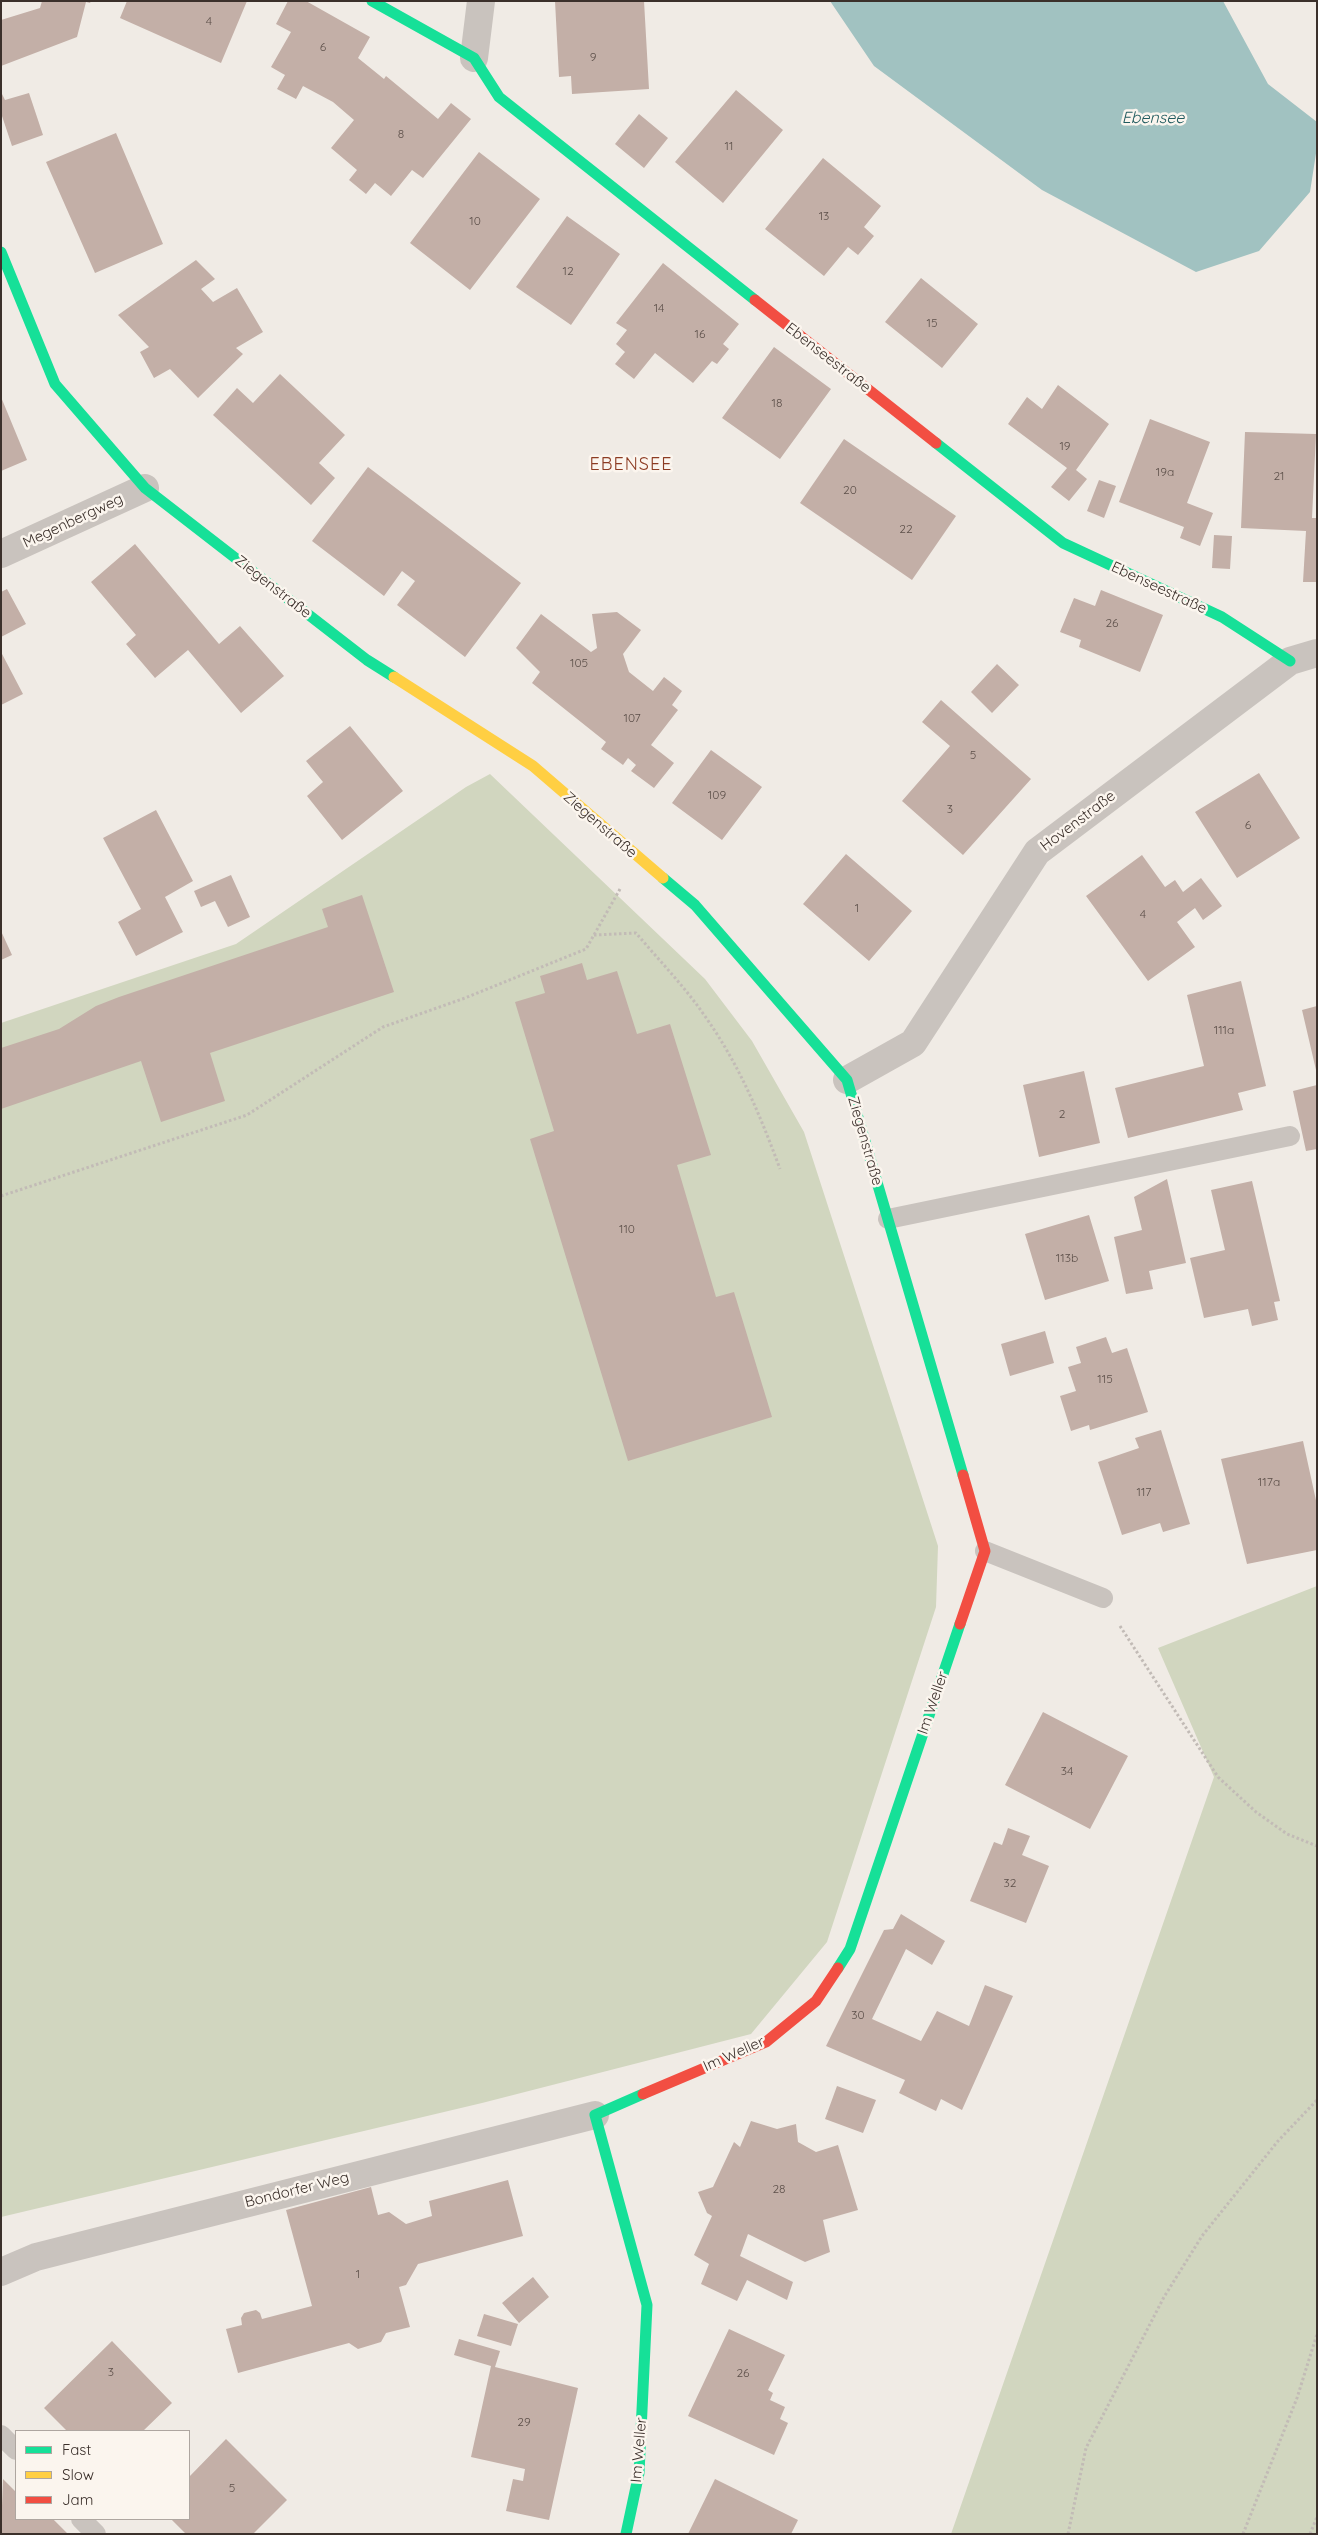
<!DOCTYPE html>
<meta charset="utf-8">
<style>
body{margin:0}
#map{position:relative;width:1318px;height:2535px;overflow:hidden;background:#f0ebe5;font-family:Quicksand,sans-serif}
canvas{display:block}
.frame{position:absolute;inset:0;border:2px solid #3b302b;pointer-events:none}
.legend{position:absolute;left:15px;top:2430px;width:175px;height:90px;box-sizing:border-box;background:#fbf5ee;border:1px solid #aea6a0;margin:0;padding:6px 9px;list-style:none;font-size:15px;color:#3b302b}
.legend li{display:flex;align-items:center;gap:10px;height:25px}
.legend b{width:25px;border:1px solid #aea6a0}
</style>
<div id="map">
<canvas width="1318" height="2535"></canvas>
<div class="frame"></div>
<ul class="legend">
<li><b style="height:6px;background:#16e098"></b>Fast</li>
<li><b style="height:6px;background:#ffcf43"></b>Slow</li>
<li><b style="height:6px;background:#f24e42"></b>Jam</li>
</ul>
</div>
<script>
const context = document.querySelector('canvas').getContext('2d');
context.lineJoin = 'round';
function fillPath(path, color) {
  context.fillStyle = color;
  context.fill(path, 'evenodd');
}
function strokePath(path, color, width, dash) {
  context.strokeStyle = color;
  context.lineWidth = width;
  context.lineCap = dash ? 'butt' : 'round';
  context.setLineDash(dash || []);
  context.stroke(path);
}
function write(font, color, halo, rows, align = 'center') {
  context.font = font + ' Quicksand,sans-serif';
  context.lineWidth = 5;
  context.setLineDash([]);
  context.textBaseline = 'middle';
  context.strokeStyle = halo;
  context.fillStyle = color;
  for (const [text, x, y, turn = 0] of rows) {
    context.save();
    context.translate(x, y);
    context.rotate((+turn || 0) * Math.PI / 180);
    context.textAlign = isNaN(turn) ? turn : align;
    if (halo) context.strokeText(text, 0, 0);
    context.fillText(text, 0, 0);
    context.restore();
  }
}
const green = new Path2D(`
 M490 774 705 979 752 1041 804 1132 938 1546 936 1607 827 1942 751 2034 482 2103 1 2217V1023L236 944 466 787Z
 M1317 1586V2534H951L1214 1777 1158 1648Z`);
const water = new Path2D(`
 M830 1H1223L1268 84 1317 122V147L1310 192 1259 251 1196 272 1042 190 874 66Z`);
const building = new Path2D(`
 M42 1H91L90 3 86 2 77 37 1 66V20L40 8Z
 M127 1H247L221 63 120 18Z
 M288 1H306L370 37 358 58 384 79 386 76 438 119 451 103 471 119 423 178 412 170 391 196 375 183 366 194 349 180 357 170 331 148 354 120 333 102 303 86 296 99 277 89 285 75 271 67 291 32 276 24Z
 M555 1H644L649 89 572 94 571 76 559 77Z
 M736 90 783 130 723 203 675 162Z
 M1 92 5 100 29 93 43 135 12 146 1 113Z
 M639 114 668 138 644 168 615 144Z
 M116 133 163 244 95 273 46 162Z
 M479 152 540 199 470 290 410 243Z
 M823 158 881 206 864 227 874 236 858 255 848 247 824 276 765 229Z
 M567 216 620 254 571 325 516 287Z
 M196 260 215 279 201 289 213 302 237 288 263 332 236 348 243 354 198 398 170 369 154 378 140 352 149 347 118 315Z
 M663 263 739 324 723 344 729 349 717 364 712 361 693 383 655 353 634 379 615 364 625 352 616 344 627 330 616 323Z
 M921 278 978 324 942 368 885 322Z
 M774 347 831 389 780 459 722 418Z
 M280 374 345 435 319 463 335 478 311 505 213 415 237 388 253 403Z
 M1058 385 1109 424 1076 470 1087 479 1069 501 1051 487 1067 468 1008 424 1027 397 1042 409Z
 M1 397 27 460 1 471Z
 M1150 419 1210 442 1187 503 1213 513 1200 546 1180 538 1184 527 1119 502Z
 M1245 432 1316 434 1312 518H1317V582H1303L1306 531 1241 528Z
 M844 439 956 516 912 580 800 503Z
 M368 467 521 583 465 657 397 605 415 581 402 571 384 596 312 541Z
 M1099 480 1116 486 1104 518 1087 511Z
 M1214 535 1232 536 1230 569 1212 568Z
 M135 544 219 644 240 626 284 676 241 713 188 650 155 678 126 644 136 635 91 582Z
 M7 589 26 624 1 637V592Z
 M1101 590 1163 615 1140 672 1079 647 1081 640 1060 632 1074 598 1095 606Z
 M617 612 641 630 623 654 629 672 653 691 664 677 682 691 672 705 678 710 651 745 674 763 654 788 631 771 636 765 628 758 623 765 601 749 606 742 532 683 540 672 516 648 541 614 591 652 597 648 592 614Z
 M1 652 23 694 1 705Z
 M997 664 1019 685 992 713 971 692Z
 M941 700 1031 779 963 855 902 801 950 746 922 722Z
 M350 726 403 791 342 840 307 796 323 782 306 761Z
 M711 750 762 787 722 840 672 803Z
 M1259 773 1300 838 1237 878 1195 812Z
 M156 810 193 881 165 897 183 932 136 956 118 922 141 909 103 838Z
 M846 854 912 911 869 961 803 904Z
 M1142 855 1165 887 1175 880 1183 892 1201 878 1222 906 1203 920 1195 908 1177 922 1195 947 1148 981 1086 896Z
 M231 875 250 917 228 927 215 901 201 907 194 891Z
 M362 895 394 992 210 1053 225 1101 161 1122 141 1061 1 1109V1048L59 1029 96 1006 119 997 328 927 322 909Z
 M1 931 12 955 1 960Z
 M582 963 587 980 617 971 637 1034 670 1024 711 1155 677 1165 716 1297 734 1292 772 1417 628 1461 530 1139 554 1131 515 1002 545 993 540 976Z
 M1241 981 1266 1086 1238 1093 1243 1110 1128 1138 1115 1088 1204 1066 1187 995Z
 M1317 1006V1070H1316L1302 1010Z
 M1084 1071 1100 1143 1039 1157 1023 1085Z
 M1317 1085V1149L1306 1151 1293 1091Z
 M1167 1179 1186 1263 1149 1271 1153 1289 1126 1294 1114 1237 1142 1230 1134 1197Z
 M1252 1181 1280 1301 1274 1302 1278 1320 1252 1326 1248 1309 1204 1318 1190 1258 1225 1250 1211 1190Z
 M1089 1215 1109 1281 1045 1300 1025 1234Z
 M1045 1331 1054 1363 1010 1376 1001 1344Z
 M1106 1337 1112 1353 1127 1348 1148 1412 1090 1430 1089 1425 1071 1431 1060 1396 1076 1391 1068 1367 1081 1363 1076 1347Z
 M1161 1430 1190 1524 1163 1532 1160 1523 1122 1535 1098 1462 1139 1448 1135 1438Z
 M1303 1441 1317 1505V1550L1247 1564 1221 1459Z
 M1043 1712 1128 1756 1090 1829 1005 1785Z
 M1008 1828 1030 1836 1022 1855 1049 1866 1026 1923 970 1901 994 1842 1002 1845Z
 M901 1914 945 1941 932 1965 906 1949 872 2019 921 2041 937 2011 969 2026 985 1985 1013 1996 962 2110 941 2099 936 2111 899 2093 905 2080 826 2046 884 1930 893 1929Z
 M837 2086 876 2100 863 2133 825 2119Z
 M751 2121 777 2129 796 2124 798 2142 816 2152 838 2145 858 2210 823 2220 830 2252 805 2262 748 2234 740 2256 793 2282 787 2300 747 2280 737 2301 701 2284 709 2264 694 2255 712 2216 707 2213 698 2192 713 2187 734 2142 740 2147Z
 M508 2180 523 2236 418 2264 406 2285 399 2287 410 2327 386 2333 381 2342 358 2349 349 2343 238 2373 226 2329 242 2325 241 2318 244 2313 256 2310 260 2313 262 2319 312 2306 286 2210 371 2187 378 2215 389 2212 406 2224 432 2216 429 2201Z
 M533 2277 549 2297 519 2323 502 2303Z
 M484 2314 518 2324 511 2346 477 2336Z
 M729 2329 785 2355 768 2390 773 2393 770 2400 785 2407 780 2419 788 2423 774 2455 688 2416Z
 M459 2339 500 2351 495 2367 578 2388 549 2520 506 2511 513 2479 523 2481 525 2469 471 2457 491 2366 454 2355Z
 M112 2341 172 2403 143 2431H67L44 2408Z
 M226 2439 287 2500 253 2534H186L171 2519H189V2477Z
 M3 2479 16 2492V2519H53L68 2534H3L1 2532Z
 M715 2479 798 2520 791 2534H688Z`);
const path = new Path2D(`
 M594 935 636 933C658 959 683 985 702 1012 738 1062 759 1112 780 1169
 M1 1196 247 1115 383 1027 465 998 586 949 620 889
 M1120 1626 1218 1777 1256 1812 1287 1834 1317 1846
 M1068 2534 1086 2448 1164 2297 1202 2236 1278 2141 1317 2100
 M1243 2534 1297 2398 1317 2334
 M1310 2534 1317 2517`);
const lane = new Path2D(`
 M888 1219 1290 1136
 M985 1551 1103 1598
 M1 2435 16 2450
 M81 2519 96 2534`);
const street = new Path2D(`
 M474 58 481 1
 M1 554 145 488
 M847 1080 913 1043 1037 852 1290 661 1317 653
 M1 2272 36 2257 595 2115`);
const fast = new Path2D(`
 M372 1 474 58 499 97 755 300
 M1 252 55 384 145 488 367 660 394 677
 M936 443 1063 543 1222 617 1290 661
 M663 878 695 905 847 1080 963 1475
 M838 1968 850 1949 960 1624
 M626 2534 639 2473 647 2305 595 2115 643 2094`);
const slow = new Path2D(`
 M394 677 533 766 663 878`);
const jam = new Path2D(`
 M755 300 936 443
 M960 1624 985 1551 963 1475
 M643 2094 766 2042 816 2001 838 1968`);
const numberNames = [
 ["4",209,21],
 ["6",323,47],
 ["9",593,57],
 ["8",401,134],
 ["11",729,146],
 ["13",824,216],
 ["10",475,221],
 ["12",568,271],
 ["14",659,308],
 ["15",932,323],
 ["16",700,334],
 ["18",777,403],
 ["19",1065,446],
 ["19a",1165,472],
 ["21",1279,476],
 ["20",850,490],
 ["22",906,529],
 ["26",1112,623],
 ["105",579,663],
 ["107",632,718],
 ["5",973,755],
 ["109",717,795],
 ["3",950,809],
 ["6",1248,825],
 ["1",857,908],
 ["4",1143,914],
 ["111a",1224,1030],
 ["2",1062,1114],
 ["110",627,1229],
 ["113b",1067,1258],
 ["115",1105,1379],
 ["117a",1269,1482],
 ["117",1144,1492],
 ["34",1067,1771],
 ["32",1010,1883],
 ["30",858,2015],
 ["28",779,2189],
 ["1",358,2274],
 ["3",111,2372],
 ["26",743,2373],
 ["29",524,2422],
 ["5",232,2488]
];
const streetNames = [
 ["Ebenseestraße",828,358,38],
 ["Megenbergweg",73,521,-25],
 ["Ziegenstraße",273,587,38],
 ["Ebenseestraße",1159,588,25],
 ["Hovenstraße",1078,821,-37],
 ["Ziegenstraße",600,825,41],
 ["Ziegenstraße",865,1141,74],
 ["Im Weller",933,1703,-71],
 ["Im Weller",734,2054,-24],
 ["Bondorfer Weg",297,2190,-14],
 ["Im Weller",639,2450,-85]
];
const waterNames = [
 ["Ebensee",1153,118]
];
const quarterNames = [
 ["EBENSEE",631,465]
];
fillPath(green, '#d1d6bf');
fillPath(water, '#a1c2c1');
fillPath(building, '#c3afa7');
strokePath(path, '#c2bbb6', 3, [2.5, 2.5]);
strokePath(lane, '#c9c3be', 20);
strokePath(street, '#c9c3be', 28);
strokePath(fast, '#16e098', 11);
strokePath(slow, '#ffcf43', 11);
strokePath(jam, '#f24e42', 11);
write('12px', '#5d504a', null, numberNames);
write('15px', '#3b302b', '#fbf5ee', streetNames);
write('italic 16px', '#1f5a5e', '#fbf5ee', waterNames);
context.letterSpacing = '1px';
write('18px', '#8c3b22', '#fbf5ee', quarterNames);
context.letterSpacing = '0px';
</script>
